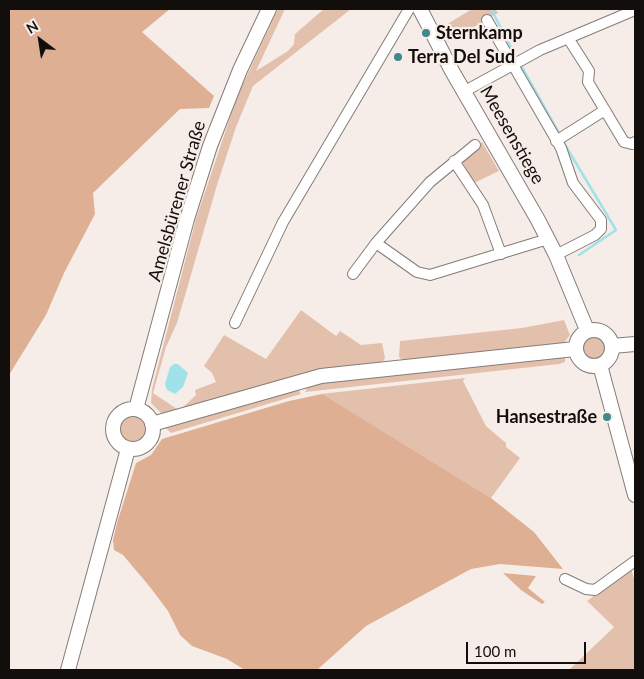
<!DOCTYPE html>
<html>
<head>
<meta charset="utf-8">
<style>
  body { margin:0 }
  #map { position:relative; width:644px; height:679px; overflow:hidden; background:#f7ede8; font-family:Lato,sans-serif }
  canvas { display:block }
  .frame { position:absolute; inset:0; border:10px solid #110e0c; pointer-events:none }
  .north { position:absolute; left:15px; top:15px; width:50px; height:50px; -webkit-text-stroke:4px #f7ede8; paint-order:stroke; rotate:329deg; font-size:14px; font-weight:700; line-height:20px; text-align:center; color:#110e0c }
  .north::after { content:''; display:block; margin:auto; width:18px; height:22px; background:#110e0c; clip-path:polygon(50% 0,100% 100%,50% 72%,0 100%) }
  .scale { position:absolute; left:466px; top:642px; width:120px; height:22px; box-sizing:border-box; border:2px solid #110e0c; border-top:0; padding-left:6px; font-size:15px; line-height:18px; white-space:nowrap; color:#110e0c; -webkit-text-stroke:4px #f7ede8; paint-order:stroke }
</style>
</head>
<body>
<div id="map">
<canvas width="644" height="679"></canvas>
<div class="frame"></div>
<div class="north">N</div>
<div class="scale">100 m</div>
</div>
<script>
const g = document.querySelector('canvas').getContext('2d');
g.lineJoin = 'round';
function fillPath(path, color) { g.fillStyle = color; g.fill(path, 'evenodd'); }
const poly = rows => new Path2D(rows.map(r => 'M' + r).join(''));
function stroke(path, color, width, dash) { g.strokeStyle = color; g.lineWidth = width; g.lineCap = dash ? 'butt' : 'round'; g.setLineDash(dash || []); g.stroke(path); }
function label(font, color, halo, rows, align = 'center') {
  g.font = font + ' Lato,sans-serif'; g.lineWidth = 4.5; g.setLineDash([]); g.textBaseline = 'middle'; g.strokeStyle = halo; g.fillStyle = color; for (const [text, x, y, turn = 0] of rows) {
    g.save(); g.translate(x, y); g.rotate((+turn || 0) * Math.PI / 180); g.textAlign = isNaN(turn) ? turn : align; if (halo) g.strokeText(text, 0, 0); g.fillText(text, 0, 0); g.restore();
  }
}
const green = poly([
  [278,9,285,9,256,71,288,51,294,44,295,34,324,9,351,9,253,86,236,127,217,185,177,323,166,347,153,393,177,409,182,408,196,395,195,390,216,382,212,373,204,366,224,335,266,359,301,310,336,336,340,331,361,345,382,343,385,358,381,365,162,414,151,403,152,389,196,219,237,97],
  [472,9,495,9,498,13,448,42,441,28],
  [482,142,499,171,474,183,462,161,463,157],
  [564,320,570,335,563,344,405,362,399,357,400,341,522,328],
  '582 347a12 12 0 1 1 24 0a12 12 0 1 1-24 0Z',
  [565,356,565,362,559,364,305,392,309,384],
  [465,378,463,381,486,426,506,443,506,447,520,458,491,498,321,394],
  [298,389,301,394,171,433,165,427],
  '118 430a15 15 0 1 1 30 0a15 15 0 1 1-30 0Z',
  [631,568,635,583,635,670,569,670,614,627,587,601]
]);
const forest = poly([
  [9,9,170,9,142,32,214,96,209,108,180,109,93,193,95,214,64,273,46,315,9,375],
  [322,394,491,498,534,532,563,569,500,564,471,569,366,626,317,670,245,670,227,659,192,646,180,635,168,611,150,587,123,555,114,550,113,540,117,523,136,463,151,455,162,439,289,401],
  [503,573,536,576,528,588,545,602,542,604,521,590]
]);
const water = poly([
  [174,364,178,364,188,373,183,387,175,394,167,390,165,384,170,367]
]);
const stream = poly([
  [491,9,515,55],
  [522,67,559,133],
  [564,143,616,230,579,255]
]);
const street = poly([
  [487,20,561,148,573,183,601,220,601,229,595,235,556,255],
  [568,38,589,71,588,82,624,142,632,144,635,142],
  [465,91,540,50,635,10],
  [556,141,605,110],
  [454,161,483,205,501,254],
  [376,243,430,182,475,145],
  [353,274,376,243,417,272,430,275,548,239],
  [235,323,283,222,409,9],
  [565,579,586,589,595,590,635,561]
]);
const secondary = poly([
  [420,9,452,71,538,220,556,255,587,330],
  '576 348a18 18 0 1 1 36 0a18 18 0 1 1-36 0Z',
  [612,346,635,344],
  [600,365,635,495],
  [136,409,187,219,210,146,240,70,269,9],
  '113 429a20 20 0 1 1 40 0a20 20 0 1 1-40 0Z',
  [152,424,321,376,575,349],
  [68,670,128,449]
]);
const markers = [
  [426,33,5,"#40878f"],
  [398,57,5,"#40878f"],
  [607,417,5,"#40878f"]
];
const poiNames = [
  ["Sternkamp",436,33],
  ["Terra Del Sud",408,57],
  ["Hansestraße",597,417,"right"]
];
const streetNames = [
  ["Meesenstiege",512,135,60],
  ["Amelsbürener Straße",177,201,-74]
];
fillPath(green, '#e3c0ac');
fillPath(forest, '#deaf93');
fillPath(water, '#a0e2e9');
stroke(stream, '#a0e2e9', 2.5);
stroke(street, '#847c77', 12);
stroke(secondary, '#847c77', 16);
stroke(street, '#fff', 10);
stroke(secondary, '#fff', 14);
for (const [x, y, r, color] of markers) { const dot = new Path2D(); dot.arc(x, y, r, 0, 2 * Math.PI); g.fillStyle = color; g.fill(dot); stroke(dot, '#f7ede8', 2); }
label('bold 18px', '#110e0c', '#f7ede8', poiNames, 'left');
label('18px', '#110e0c', '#f7ede8', streetNames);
</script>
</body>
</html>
